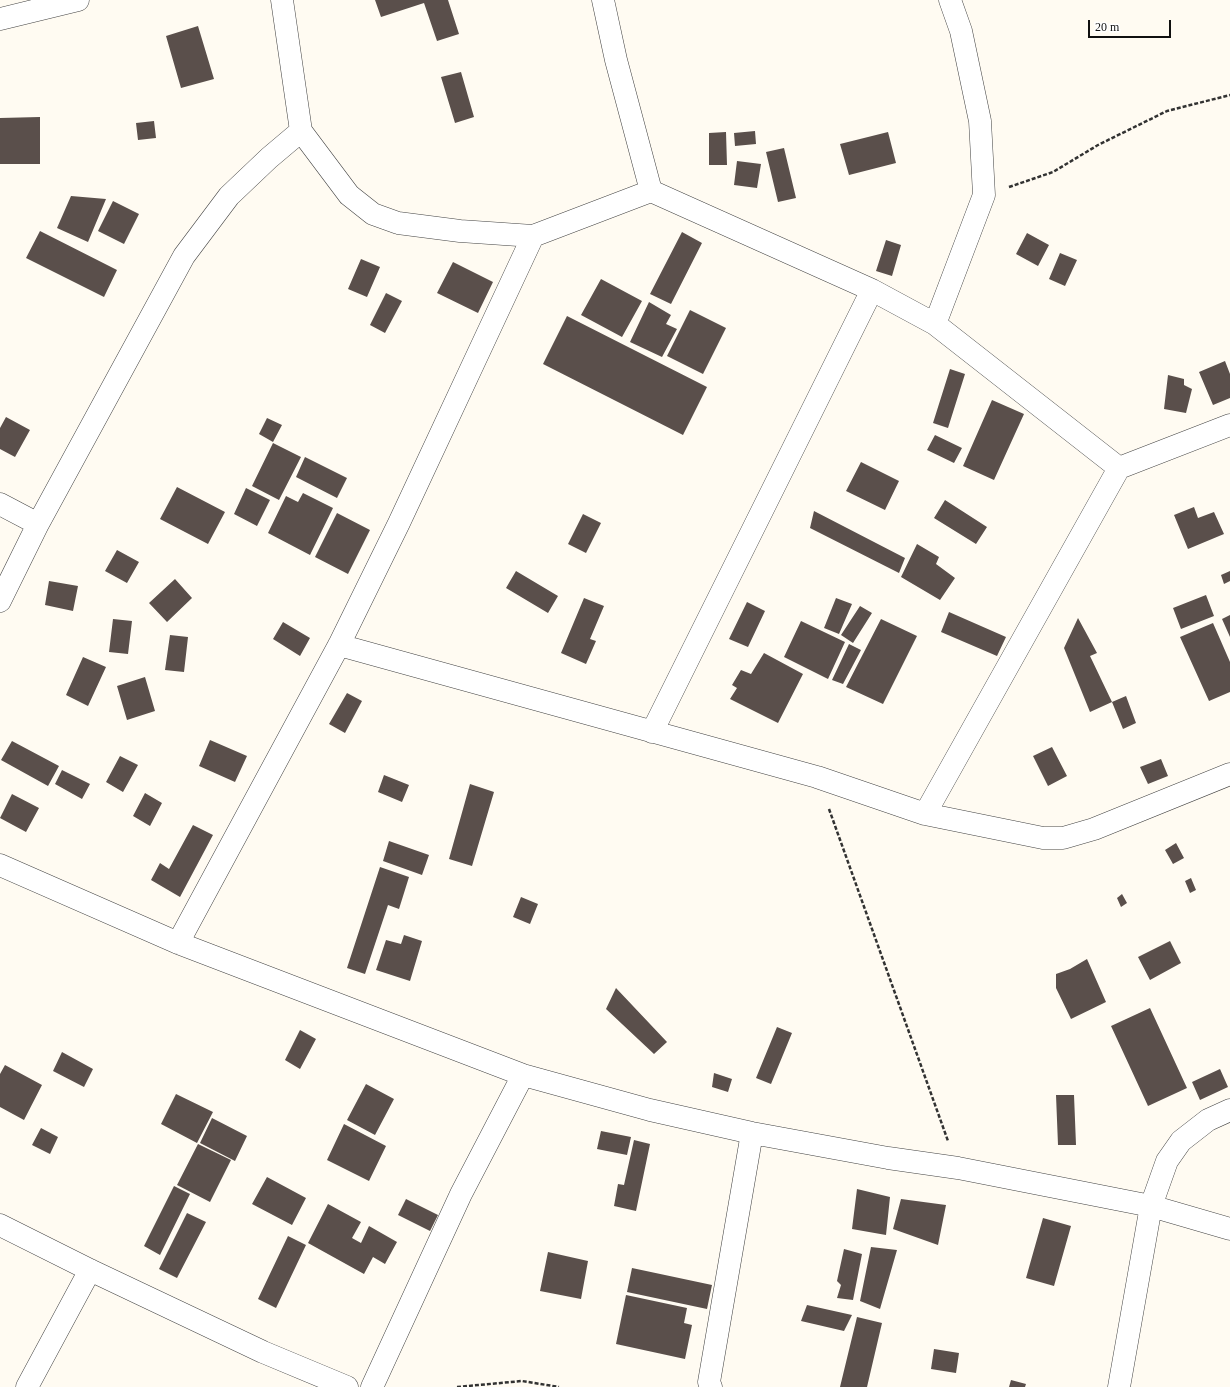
<!DOCTYPE html>
<html>
<head>
<meta charset="utf-8">
<style>
  body { margin:0 }
  #map { position:relative; width:1230px; height:1387px; overflow:hidden; background:#fffbf2; font-family:Georgia,serif }
  canvas { display:block }
  .scale { position:absolute; left:1088px; top:20px; width:83px; height:18px; box-sizing:border-box; border:2px solid #101010; border-top:0; padding-left:5px; font-size:12px; line-height:14px; white-space:nowrap; color:#101010; -webkit-text-stroke:3px #fff; paint-order:stroke }
</style>
</head>
<body>
<div id="map">
<canvas width="1230" height="1387"></canvas>
<div class="scale">20 m</div>
</div>
<script>
const g = document.querySelector('canvas').getContext('2d');
g.lineJoin = 'round';
function fillPath(path, color) { g.fillStyle = color; g.fill(path, 'evenodd'); }
const poly = rows => new Path2D(rows.map(r => 'M' + r).join(''));
function stroke(path, color, width, dash) { g.strokeStyle = color; g.lineWidth = width; g.lineCap = dash ? 'butt' : 'round'; g.setLineDash(dash || []); g.stroke(path); }
const building = poly([
  [375,0,448,0,459,34,437,41,424,3,381,17],
  [198,26,214,79,181,88,166,36],
  [461,72,474,117,455,123,441,77],
  [40,117,40,164,0,164,0,118],
  [154,121,156,138,138,140,136,123],
  [755,131,756,144,735,146,734,133],
  [726,132,727,165,709,165,709,133],
  [888,132,896,163,849,175,840,144],
  [784,148,796,198,778,202,766,152],
  [737,161,761,164,757,188,734,185],
  [71,196,106,199,88,242,57,228],
  [113,201,139,214,124,244,98,231],
  [40,231,117,270,104,297,26,258],
  [682,232,702,243,671,304,650,294],
  [1027,233,1049,245,1038,266,1016,254],
  [886,240,901,245,892,276,876,271],
  [1060,253,1077,260,1065,286,1049,279],
  [361,259,380,267,367,297,348,289],
  [453,262,493,282,478,313,437,293],
  [601,279,642,301,622,337,581,315],
  [386,293,402,301,385,333,370,325],
  [649,302,671,315,666,324,677,329,662,357,630,342],
  [690,310,726,328,703,374,667,356],
  [567,316,707,387,683,435,543,364],
  [1225,361,1230,374,1230,398,1213,405,1199,372],
  [950,369,965,374,948,428,933,423],
  [1168,375,1184,379,1184,385,1192,389,1186,413,1164,409],
  [992,400,1024,414,994,480,963,466],
  [6,417,30,430,15,457,0,449,0,428],
  [267,418,282,425,273,442,259,434],
  [935,435,962,448,954,463,927,450],
  [273,443,301,457,279,500,252,486],
  [305,457,347,478,337,498,296,477],
  [861,462,899,481,885,510,846,491],
  [177,487,225,512,208,544,160,519],
  [246,488,270,500,257,526,234,514],
  [303,493,333,508,310,555,268,533,286,496,298,502],
  [945,500,987,527,976,544,934,518],
  [1194,507,1198,518,1214,512,1224,534,1188,549,1174,515],
  [814,511,905,558,899,573,810,528],
  [337,513,370,530,348,574,315,557],
  [583,514,601,523,586,553,568,544],
  [917,544,939,557,936,564,955,578,940,600,901,577],
  [117,550,139,562,127,583,105,571],
  [516,571,558,596,548,613,506,588],
  [1230,571,1230,581,1224,584,1221,575],
  [175,579,192,598,167,622,149,603],
  [49,581,78,586,73,611,45,605],
  [1206,595,1214,616,1181,629,1173,608],
  [584,598,604,606,590,639,596,641,586,664,561,653],
  [836,598,852,604,839,634,824,628],
  [747,602,765,611,748,647,729,639],
  [860,606,872,613,853,643,841,635],
  [949,612,1006,637,997,656,941,632],
  [1230,615,1230,637,1222,619],
  [1078,618,1097,653,1090,656,1112,702,1090,712,1064,648],
  [113,619,132,621,128,654,109,652],
  [881,619,917,636,883,704,846,687],
  [801,621,845,642,828,679,784,657],
  [283,622,310,638,300,656,273,639],
  [1213,623,1230,662,1230,692,1209,701,1180,637],
  [170,635,188,637,184,672,165,670],
  [849,644,861,650,843,684,832,680],
  [764,653,803,674,778,723,730,699,737,688,732,685,741,670,751,674],
  [83,657,106,667,88,706,66,695],
  [145,677,155,711,127,720,117,686],
  [347,693,362,701,345,733,329,724],
  [1126,696,1136,723,1123,729,1112,702],
  [210,740,247,756,235,782,199,766],
  [12,741,59,766,48,786,1,760],
  [1052,747,1067,776,1048,786,1033,756],
  [120,756,138,765,123,792,106,782],
  [1161,759,1168,776,1148,784,1140,767],
  [62,770,90,784,82,799,55,784],
  [384,775,409,785,402,802,378,792],
  [470,784,494,792,472,866,449,859],
  [145,793,162,803,150,826,133,816],
  [12,794,39,808,26,832,0,818],
  [193,825,213,835,180,897,151,880,160,863,169,869],
  [389,841,429,855,422,875,383,861],
  [1176,843,1184,858,1173,864,1165,850],
  [380,867,409,877,399,909,388,905,365,974,347,968],
  [1191,878,1196,890,1190,893,1185,881],
  [1122,894,1127,903,1121,907,1117,898],
  [521,897,538,904,530,924,513,917],
  [404,935,422,941,410,981,376,970,386,940,401,944],
  [1170,941,1181,963,1150,980,1138,957],
  [1087,959,1106,1002,1071,1019,1056,988,1056,974,1070,969],
  [616,988,667,1042,654,1054,606,1009],
  [1150,1008,1187,1088,1148,1106,1111,1026],
  [777,1027,792,1033,771,1084,756,1078],
  [300,1030,316,1039,300,1069,285,1060],
  [62,1052,93,1069,84,1087,53,1071],
  [5,1065,42,1085,24,1120,0,1107,0,1074],
  [1220,1069,1228,1087,1200,1100,1192,1082],
  [714,1073,732,1079,728,1092,712,1087],
  [366,1084,394,1099,375,1135,347,1120],
  [176,1094,213,1112,197,1143,161,1124],
  [1056,1095,1074,1095,1076,1145,1058,1145],
  [212,1118,247,1136,235,1161,200,1143],
  [344,1124,386,1146,369,1181,327,1160],
  [41,1128,58,1137,50,1154,32,1145],
  [601,1131,631,1137,627,1155,597,1149],
  [634,1140,650,1144,636,1211,614,1206,618,1184,624,1185],
  [198,1144,231,1160,210,1202,177,1185],
  [267,1177,306,1198,292,1225,252,1204],
  [174,1186,190,1194,160,1255,144,1246],
  [857,1189,890,1197,886,1235,852,1229],
  [406,1199,438,1215,430,1231,398,1215],
  [901,1199,946,1205,938,1245,893,1229],
  [328,1204,361,1222,352,1238,361,1243,369,1226,397,1242,385,1264,373,1257,364,1274,308,1243],
  [187,1213,206,1222,177,1278,159,1269],
  [1043,1218,1071,1226,1054,1286,1026,1278],
  [288,1236,306,1245,276,1308,258,1299],
  [871,1247,897,1250,880,1309,860,1301],
  [844,1249,862,1254,853,1300,837,1298,841,1285,837,1281],
  [548,1252,588,1261,581,1299,540,1291],
  [632,1268,712,1285,707,1309,627,1292],
  [626,1295,687,1308,684,1323,692,1325,685,1359,616,1344],
  [807,1305,852,1315,844,1331,801,1321],
  [857,1317,882,1323,867,1387,840,1387],
  [934,1349,959,1353,956,1373,931,1369],
  [1011,1380,1026,1384,1025,1387,1009,1387]
]);
const path = poly([
  [1009,187,1053,172,1098,145,1167,111,1230,95],
  [829,809,948,1141],
  [457,1387,522,1381,559,1387]
]);
const minor = poly([
  [282,0,301,131,349,195,373,214,398,223,460,231,533,236],
  [603,0,616,60,651,191],
  [0,19,78,0],
  [935,324,984,195,980,121,961,31,950,0],
  [0,504,38,524],
  [0,601,38,524,184,256,229,196,269,158,301,131],
  [339,645,817,777,925,814,1043,838,1063,838,1094,829,1230,774],
  [652,732,872,290],
  [925,814,1119,468],
  [0,865,178,943,523,1075,650,1110,752,1133,888,1158,958,1168,1151,1206,1230,1229],
  [178,943,339,645,399,523,533,236,651,191,872,290,935,324,1119,468,1230,425],
  [0,1225,90,1270,263,1352,347,1387],
  [27,1387,90,1270],
  [372,1387,461,1194,523,1075],
  [711,1387,709,1382,752,1133],
  [1119,1387,1151,1206,1167,1161,1181,1141,1208,1120,1230,1110]
]);
fillPath(building, '#5a4f4b');
stroke(minor, '#434343', 23);
stroke(path, '#323232', 2.5, [4, 2]);
stroke(minor, '#fff', 22);
</script>
</body>
</html>
